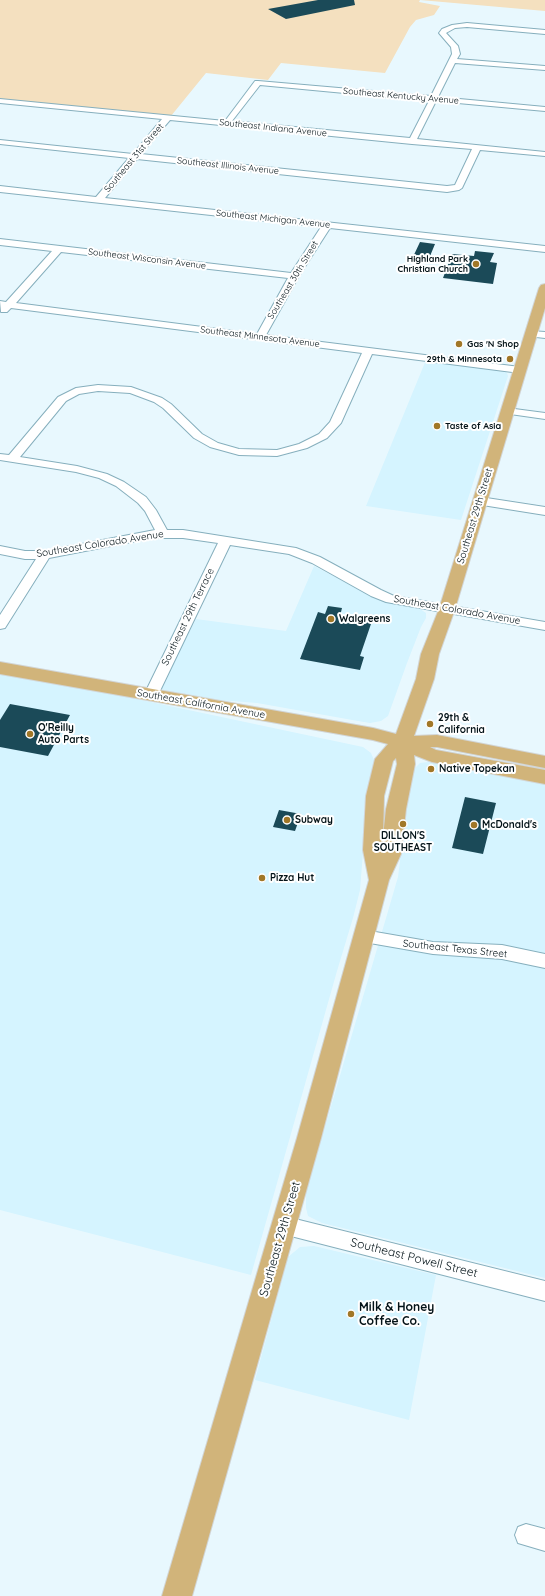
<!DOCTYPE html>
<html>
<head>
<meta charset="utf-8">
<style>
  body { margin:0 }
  canvas { display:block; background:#e8f8fe }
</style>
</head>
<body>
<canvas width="545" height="1596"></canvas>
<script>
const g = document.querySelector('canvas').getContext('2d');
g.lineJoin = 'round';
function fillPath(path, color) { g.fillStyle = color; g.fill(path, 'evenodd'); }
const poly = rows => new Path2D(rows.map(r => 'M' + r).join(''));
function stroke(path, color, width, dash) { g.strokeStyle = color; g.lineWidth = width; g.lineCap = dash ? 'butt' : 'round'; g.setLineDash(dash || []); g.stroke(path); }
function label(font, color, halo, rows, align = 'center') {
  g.font = font + ' Quicksand,sans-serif'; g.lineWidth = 4; g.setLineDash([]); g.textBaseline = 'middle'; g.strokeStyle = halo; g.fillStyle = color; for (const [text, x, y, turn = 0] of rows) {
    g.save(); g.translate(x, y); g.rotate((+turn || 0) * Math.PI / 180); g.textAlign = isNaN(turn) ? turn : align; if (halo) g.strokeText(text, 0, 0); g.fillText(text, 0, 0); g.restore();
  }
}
const built = poly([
  [426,360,503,370,507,373,508,376,461,520,366,506],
  [314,566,376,598,399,605,420,609,426,613,426,618,421,627,407,663,388,716,381,721,370,723,358,721,257,703,219,700,163,690,160,686,196,619,286,631],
  [0,674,113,694,363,747,371,753,374,760,364,807,364,840,360,890,353,918,337,971,251,1275,0,1210],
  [428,762,545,782,545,1278,322,1223,308,1216,306,1208,306,1192,398,877,400,861,403,799,409,778,415,768,420,763],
  [314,1246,436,1275,409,1420,255,1380,288,1257,300,1247]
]);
const green = poly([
  [0,0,545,0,545,11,420,0,419,2,440,6,434,15,416,20,410,27,385,73,281,63,268,80,206,73,171,116,0,99]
]);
const building = poly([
  [318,0,354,0,355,5,286,19,268,9],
  [420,242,435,244,428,261,412,259],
  [475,251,494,253,490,262,497,263,493,284,443,278,452,254,474,256],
  [328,606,342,608,340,616,372,621,360,656,364,657,360,670,300,659,318,612,325,614],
  [10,704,70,715,48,756,0,747,0,720],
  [465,797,496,803,483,854,452,848],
  [279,810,301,814,295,831,273,827]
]);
const minor = poly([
  [467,23,545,30,545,34,467,27,455,28,446,33,458,46,460,54,457,59,545,66,545,70,455,63,438,97,545,107,545,111,436,101,417,139,545,152,545,156,480,150,462,188,459,190,447,192,137,159,105,198,545,246,545,252,330,228,299,276,266,335,520,367,524,368,525,370,524,372,520,373,372,354,341,423,327,438,307,448,277,456,239,455,210,447,194,438,163,408,154,402,130,393,98,391,79,394,66,401,20,457,77,466,107,474,124,482,146,497,156,510,167,530,183,530,296,548,320,557,381,590,394,596,545,622,545,630,386,602,371,596,312,563,289,554,230,545,158,695,156,698,151,700,146,698,144,695,218,543,183,538,152,538,49,558,5,628,0,629,0,615,36,559,25,559,0,554,0,546,25,551,45,551,155,530,145,511,138,503,116,486,99,478,76,472,0,460,0,454,9,455,58,397,76,388,98,385,131,387,162,398,171,404,202,434,218,443,239,449,277,450,299,444,319,434,330,422,362,353,11,308,7,312,1,312,0,301,6,302,52,251,0,245,0,239,291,273,321,227,0,192,0,186,96,197,129,158,0,144,0,140,133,154,162,119,0,103,0,99,225,121,255,81,258,81,431,96,452,54,451,47,439,33,442,29,452,25,467,23],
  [260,85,429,101,410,138,232,121,260,85],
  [170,120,412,144,472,149,455,185,447,186,141,154,170,120],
  [61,252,288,278,257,334,16,303,61,252],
  [531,331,545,332,545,338,527,336,526,334,527,332,531,331],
  [507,408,545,413,545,419,503,413,502,411,503,409,507,408],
  [480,497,545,507,545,515,476,504,474,501,476,498,480,497],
  [364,930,433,942,502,945,545,954,545,968,502,959,433,954,364,942,358,941,356,936,358,931,364,930],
  [283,1216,545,1281,545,1301,283,1234,276,1231,273,1225,276,1219,283,1216],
  [526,1524,545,1529,545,1551,518,1543,515,1535,518,1527,526,1524]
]);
const major = poly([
  [545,284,545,308,455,609,439,654,434,679,414,736,437,735,545,756,545,768,437,747,430,747,436,750,545,770,545,784,432,762,414,755,415,764,406,809,401,854,389,880,321,1138,192,1596,162,1596,297,1138,369,880,363,850,366,796,375,759,388,744,373,740,0,674,0,662,373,728,396,734,416,679,421,654,439,609,539,288,541,285,545,284],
  [396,758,397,764,386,809,383,837,384,796,393,761,396,758]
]);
const markers = [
  [476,264,4,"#a17727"],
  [459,344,4,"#a17727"],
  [510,359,4,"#a17727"],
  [437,426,4,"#a17727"],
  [331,619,4,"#a17727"],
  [430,724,4,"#a17727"],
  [30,734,4,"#a17727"],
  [431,769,4,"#a17727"],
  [287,820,4,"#a17727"],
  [403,824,4,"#a17727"],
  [474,825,4,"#a17727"],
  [262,878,4,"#a17727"],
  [351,1314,4,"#a17727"]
];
const farStreetnames = [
  ["Southeast Kentucky Avenue",401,96,5],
  ["Southeast Indiana Avenue",273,128,6],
  ["Southeast 31st Street",134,158,-50],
  ["Southeast Illinois Avenue",228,166,6],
  ["Southeast Michigan Avenue",273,219,6],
  ["Southeast Wisconsin Avenue",147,259,7],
  ["Southeast 30th Street",293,280,-59],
  ["Southeast Minnesota Avenue",260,337,7]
];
const farPoinames = [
  ["Highland Park",468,259],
  ["Christian Church",468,269],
  ["Gas 'N Shop",467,344,"left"],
  ["29th & Minnesota",502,359],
  ["Taste of Asia",445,426,"left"]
];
const streetNames = [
  ["Southeast 29th Street",475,516,-73],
  ["Southeast Colorado Avenue",100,544,-9],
  ["Southeast Colorado Avenue",457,610,10],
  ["Southeast 29th Terrace",188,617,-64],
  ["Southeast California Avenue",201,704,10],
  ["Southeast Texas Street",455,949,6]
];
const poiNames = [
  ["Walgreens",339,619],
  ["29th &",438,718],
  ["California",438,730],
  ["O'Reilly",38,728],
  ["Auto Parts",38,740],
  ["Native Topekan",439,769],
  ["Subway",295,820],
  ["McDonald's",482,825],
  ["DILLON'S",403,836,"center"],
  ["SOUTHEAST",403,848,"center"],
  ["Pizza Hut",270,878]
];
const nearStreetnames = [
  ["Southeast 29th Street",280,1239,-74],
  ["Southeast Powell Street",414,1258,14]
];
const nearPoinames = [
  ["Milk & Honey",359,1307],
  ["Coffee Co.",359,1321]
];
fillPath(built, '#d5f4ff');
fillPath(green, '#f4e0bf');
fillPath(building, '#1b4a58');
stroke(minor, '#86afbd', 2);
stroke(major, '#d2d5d5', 2);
fillPath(minor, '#fff');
fillPath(major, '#d1b47a');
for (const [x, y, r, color] of markers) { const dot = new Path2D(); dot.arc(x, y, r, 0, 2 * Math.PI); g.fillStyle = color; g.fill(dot); stroke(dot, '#fff', 1.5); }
label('9px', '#041318', '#fff', farStreetnames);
label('bold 9px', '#041318', '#fff', farPoinames, 'right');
label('10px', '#041318', '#fff', streetNames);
label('bold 10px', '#041318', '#fff', poiNames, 'left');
label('12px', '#041318', '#fff', nearStreetnames);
label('bold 12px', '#041318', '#fff', nearPoinames, 'left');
</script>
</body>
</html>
